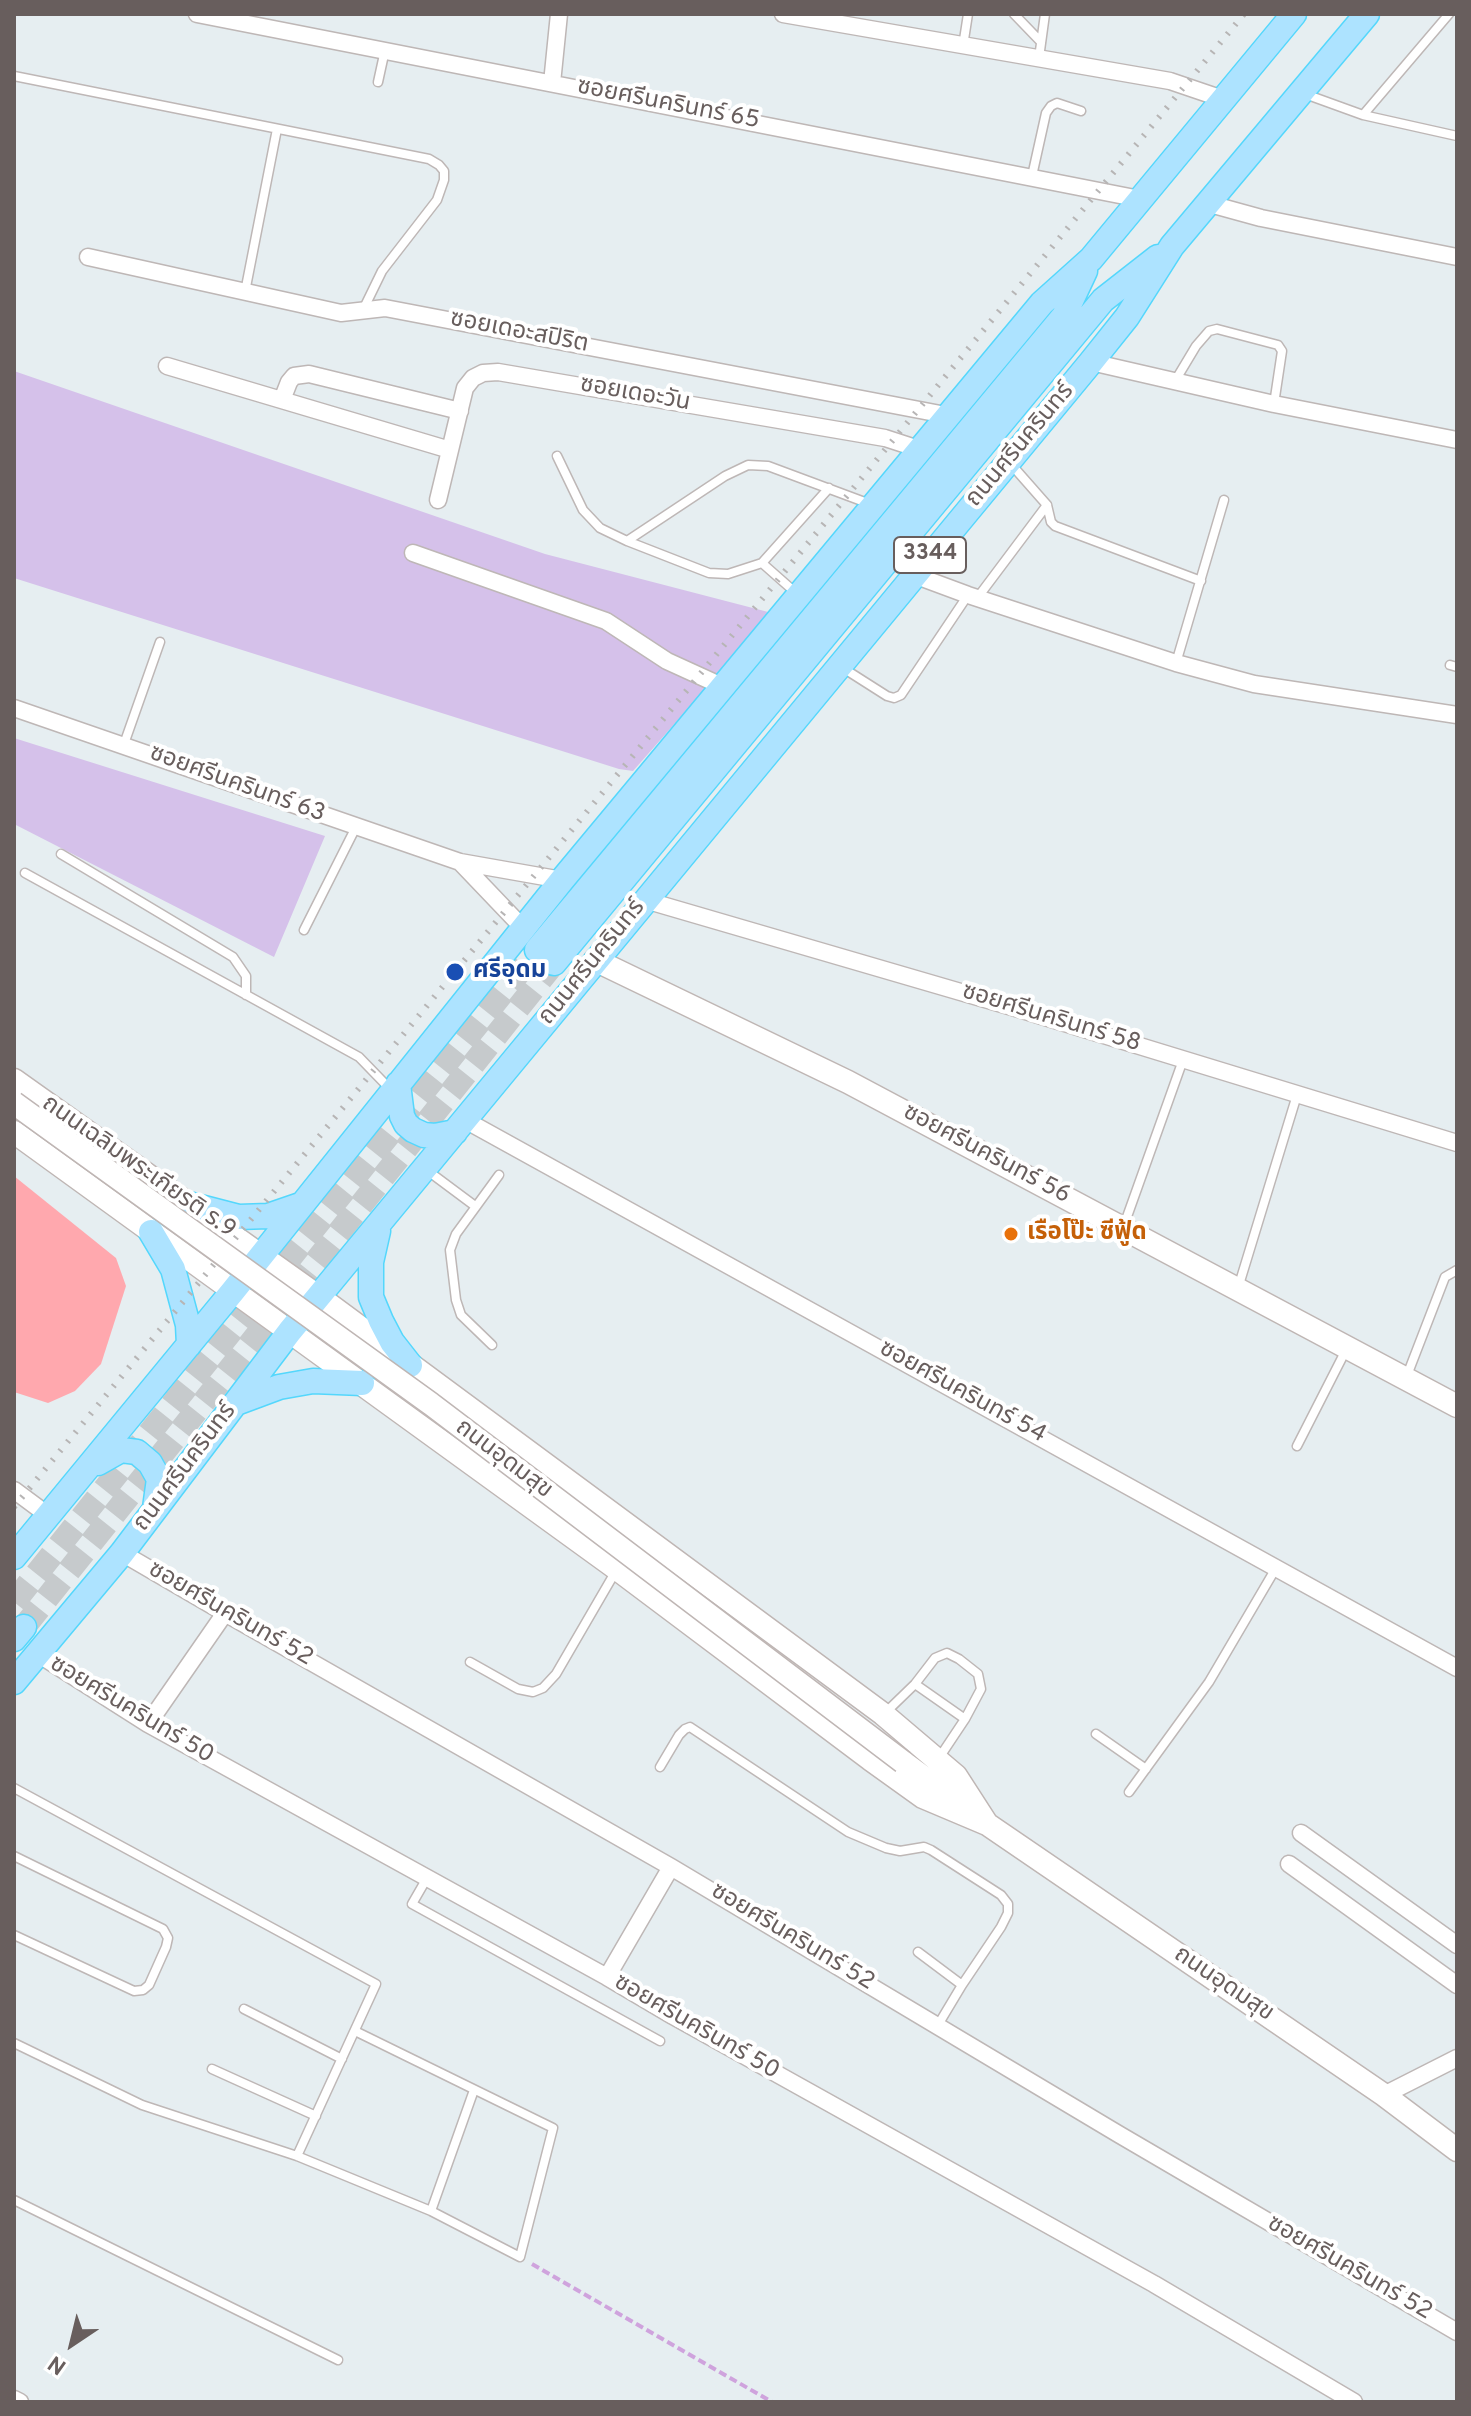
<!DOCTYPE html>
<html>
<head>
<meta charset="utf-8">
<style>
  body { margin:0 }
  #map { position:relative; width:1471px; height:2416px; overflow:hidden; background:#e6eef1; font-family:Overpass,sans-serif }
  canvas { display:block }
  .frame { position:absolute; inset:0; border:16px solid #685e5d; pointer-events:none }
  .north { position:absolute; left:32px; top:2304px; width:80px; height:80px; -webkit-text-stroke:6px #fff; paint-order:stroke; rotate:215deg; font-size:22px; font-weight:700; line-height:32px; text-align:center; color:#685e5d }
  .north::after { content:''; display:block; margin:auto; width:28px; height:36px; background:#685e5d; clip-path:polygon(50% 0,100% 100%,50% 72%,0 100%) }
</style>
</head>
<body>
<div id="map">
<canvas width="1471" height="2416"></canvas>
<div class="frame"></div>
<div class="north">N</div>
</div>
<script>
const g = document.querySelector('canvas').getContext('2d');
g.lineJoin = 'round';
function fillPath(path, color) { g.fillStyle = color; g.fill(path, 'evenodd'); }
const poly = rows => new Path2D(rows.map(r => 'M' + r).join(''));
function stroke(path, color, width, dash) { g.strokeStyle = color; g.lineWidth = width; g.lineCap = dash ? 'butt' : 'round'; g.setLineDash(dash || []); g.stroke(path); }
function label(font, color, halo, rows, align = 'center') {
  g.font = font + ' Overpass,"Noto Sans Thai",sans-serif'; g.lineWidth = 8; g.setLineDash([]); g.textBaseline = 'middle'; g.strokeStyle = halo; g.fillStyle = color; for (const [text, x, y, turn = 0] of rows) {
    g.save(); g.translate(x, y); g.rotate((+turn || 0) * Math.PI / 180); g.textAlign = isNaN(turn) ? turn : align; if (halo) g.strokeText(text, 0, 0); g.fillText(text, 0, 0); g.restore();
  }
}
const green = poly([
  [14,371,545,554,772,613,633,771,619,769,14,578],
  [14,738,325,836,274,957,14,824]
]);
const water = poly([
  [14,1176,116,1258,126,1286,101,1364,75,1391,48,1403,14,1392]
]);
const primaryTunnel = poly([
  [14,1602,537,950],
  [24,1627,554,963]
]);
const path = poly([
  [532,2264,772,2402]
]);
const lane = poly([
  [1014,14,1041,42],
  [1449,14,1363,115,1457,136],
  [963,46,968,14],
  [1039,58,1045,14],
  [14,76,429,159,439,165,444,171,444,180,437,200,382,271,363,310],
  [378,82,385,50],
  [1305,94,1363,115],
  [1032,176,1046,113,1051,106,1057,103,1081,111],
  [245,292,277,129],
  [1175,381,1196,346,1209,331,1217,329,1278,345,1282,351,1274,404],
  [557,456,583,510,600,528,627,541,725,476,748,465,768,466,870,504],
  [1010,463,1047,505,1051,522,1055,526,1201,581],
  [627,541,709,573,728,574,762,563,796,593],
  [762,563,829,488],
  [978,597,1047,505],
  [1176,663,1224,500],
  [1450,665,1457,667],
  [843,668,887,696,894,698,901,695,968,595],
  [124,744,160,642],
  [61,854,233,957,246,976,246,995],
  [25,873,359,1057,392,1091],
  [304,930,356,827],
  [428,1171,475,1206],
  [1123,1228,1183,1060],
  [1238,1288,1297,1095],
  [492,1345,461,1315,456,1300,450,1250,456,1234,499,1175],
  [1406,1378,1445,1277,1457,1270],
  [1297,1446,1347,1348],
  [470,1662,518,1689,533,1692,543,1688,556,1674,617,1569],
  [915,1684,965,1719],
  [884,1714,915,1684,935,1658,947,1653,959,1659,978,1674,981,1689,965,1719,939,1758],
  [1096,1734,1146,1769],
  [660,1767,679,1735,685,1729,690,1727,848,1832,886,1848,900,1851,924,1847,931,1850,1001,1895,1008,1904,1008,1913,1001,1927,962,1985],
  [14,1788,376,1984,297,2156],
  [1129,1792,1209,1682,1276,1568],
  [14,1856,163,1929,168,1938,166,1947,149,1985,143,1990,134,1991,14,1935],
  [427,1878,412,1904,660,2041],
  [918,1952,962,1985,938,2025],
  [244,2009,342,2059],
  [14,2043,142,2105,297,2156,431,2211,520,2257,553,2128,355,2031],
  [212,2069,316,2116],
  [14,2200,338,2360],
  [431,2211,474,2090]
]);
const street = poly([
  [197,14,1140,199],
  [783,14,1170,81,1223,99],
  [552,83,559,14],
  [1210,204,1261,218,1457,257],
  [88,257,341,313,385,308,951,416],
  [1091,362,1274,404,1457,440],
  [167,366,450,450],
  [282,400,289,382,294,376,309,374,460,411],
  [438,500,465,388,473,378,483,373,498,372,885,438,922,450],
  [413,553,606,621,667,661,724,687],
  [914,575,968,595,1176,663,1254,684,1457,715],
  [14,708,460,862,562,880],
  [460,862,524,929],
  [645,900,1012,1007,1457,1143],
  [465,1120,1457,1668],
  [14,1490,49,1516],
  [122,1553,225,1613,671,1867,1120,2135,1457,2332],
  [38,1654,148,1724,607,1977,673,2016,1154,2284,1354,2402],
  [148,1724,225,1613],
  [1301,1833,1457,1945],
  [1289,1864,1457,1985],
  [607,1977,671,1867],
  [1384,2095,1457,2058],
  [14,2399,20,2402]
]);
const secondary = poly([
  [595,960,848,1082,1457,1406],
  [14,1080,319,1297,883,1714,956,1776,987,1824],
  [14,1132,617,1569,870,1759,923,1797,987,1824],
  [903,1762,987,1824,1384,2095,1457,2150]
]);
const primary = poly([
  [537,950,1064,316,1085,271],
  [554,963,1103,300,1158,257],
  [398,1084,402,1116,406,1124,413,1130,424,1135,435,1136,455,1132],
  [189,1204,239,1217,268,1216,300,1205],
  [378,1231,371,1262,371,1297,381,1321,392,1342,410,1365],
  [151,1232,173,1269,188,1325,189,1345],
  [236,1403,279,1387,313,1381,362,1383],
  [98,1463,121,1450,137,1452,150,1463,159,1479,155,1508],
  [14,1557,233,1291,562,880,1042,303,1091,259,1294,14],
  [14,1639,24,1627],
  [14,1682,122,1553,290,1331,1091,362,1127,317,1172,246,1367,14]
]);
const rail = poly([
  [14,1507,1244,14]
]);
const secondaryBridge = poly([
  [14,1103,431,1404,903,1762]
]);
const markers = [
  [455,972,10,"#1a4fb4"],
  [1011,1234,8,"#e8710a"]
];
const shields = [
  [930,555,72]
];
const shieldNames = [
  ["3344",930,555]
];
const streetNames = [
  ["ซอยศรีนครินทร์ 65",668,105,11],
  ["ซอยเดอะสปิริต",519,333,11],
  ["ซอยเดอะวัน",635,395,10],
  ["ถนนศรีนครินทร์",1021,446,-50],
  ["ซอยศรีนครินทร์ 63",237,785,20],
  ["ถนนศรีนครินทร์",593,963,-51],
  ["ซอยศรีนครินทร์ 58",1051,1019,17],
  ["ซอยศรีนครินทร์ 56",986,1155,28],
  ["ถนนเฉลิมพระเกียรติ ร.9",138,1168,35],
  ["ซอยศรีนครินทร์ 54",962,1393,29],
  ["ถนนอุดมสุข",503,1460,37],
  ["ถนนศรีนครินทร์",186,1468,-53],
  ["ซอยศรีนครินทร์ 52",230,1615,30],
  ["ซอยศรีนครินทร์ 50",131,1711,31],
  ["ซอยศรีนครินทร์ 52",792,1938,31],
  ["ถนนอุดมสุข",1223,1985,34],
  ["ซอยศรีนครินทร์ 50",696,2028,30],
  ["ซอยศรีนครินทร์ 52",1349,2269,30]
];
const transitNames = [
  ["ศรีอุดม",473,972]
];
const foodNames = [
  ["เรือโป๊ะ ซีฟู้ด",1027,1234]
];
fillPath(green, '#d5c1ea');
fillPath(water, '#ffa8ae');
stroke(primaryTunnel, '#c6cacc', 24, [24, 12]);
stroke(lane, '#beb7b6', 11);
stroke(street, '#beb7b6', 19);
stroke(secondary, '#bfb6b4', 25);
stroke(primary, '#54d7fc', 27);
stroke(path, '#cfa3dd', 4, [8, 4]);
stroke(lane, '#fff', 8);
stroke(street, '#fff', 16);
stroke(secondary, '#fff', 22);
stroke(primary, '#ade3ff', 24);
stroke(rail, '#b7b5b5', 6, [2, 10]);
stroke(secondaryBridge, '#bfb6b4', 25, []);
stroke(secondaryBridge, '#fff', 22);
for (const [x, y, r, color] of markers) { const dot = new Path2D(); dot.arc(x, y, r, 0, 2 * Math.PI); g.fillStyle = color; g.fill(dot); stroke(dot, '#fff', 3); }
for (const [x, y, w] of shields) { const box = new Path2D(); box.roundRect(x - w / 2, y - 18, w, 36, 6); g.fillStyle = '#fff'; g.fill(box); stroke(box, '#685e5d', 2); }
label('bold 22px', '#685e5d', null, shieldNames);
label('24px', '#685e5d', '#fff', streetNames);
label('bold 24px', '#164399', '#fff', transitNames, 'left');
label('bold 24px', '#c56008', '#fff', foodNames, 'left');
</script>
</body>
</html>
